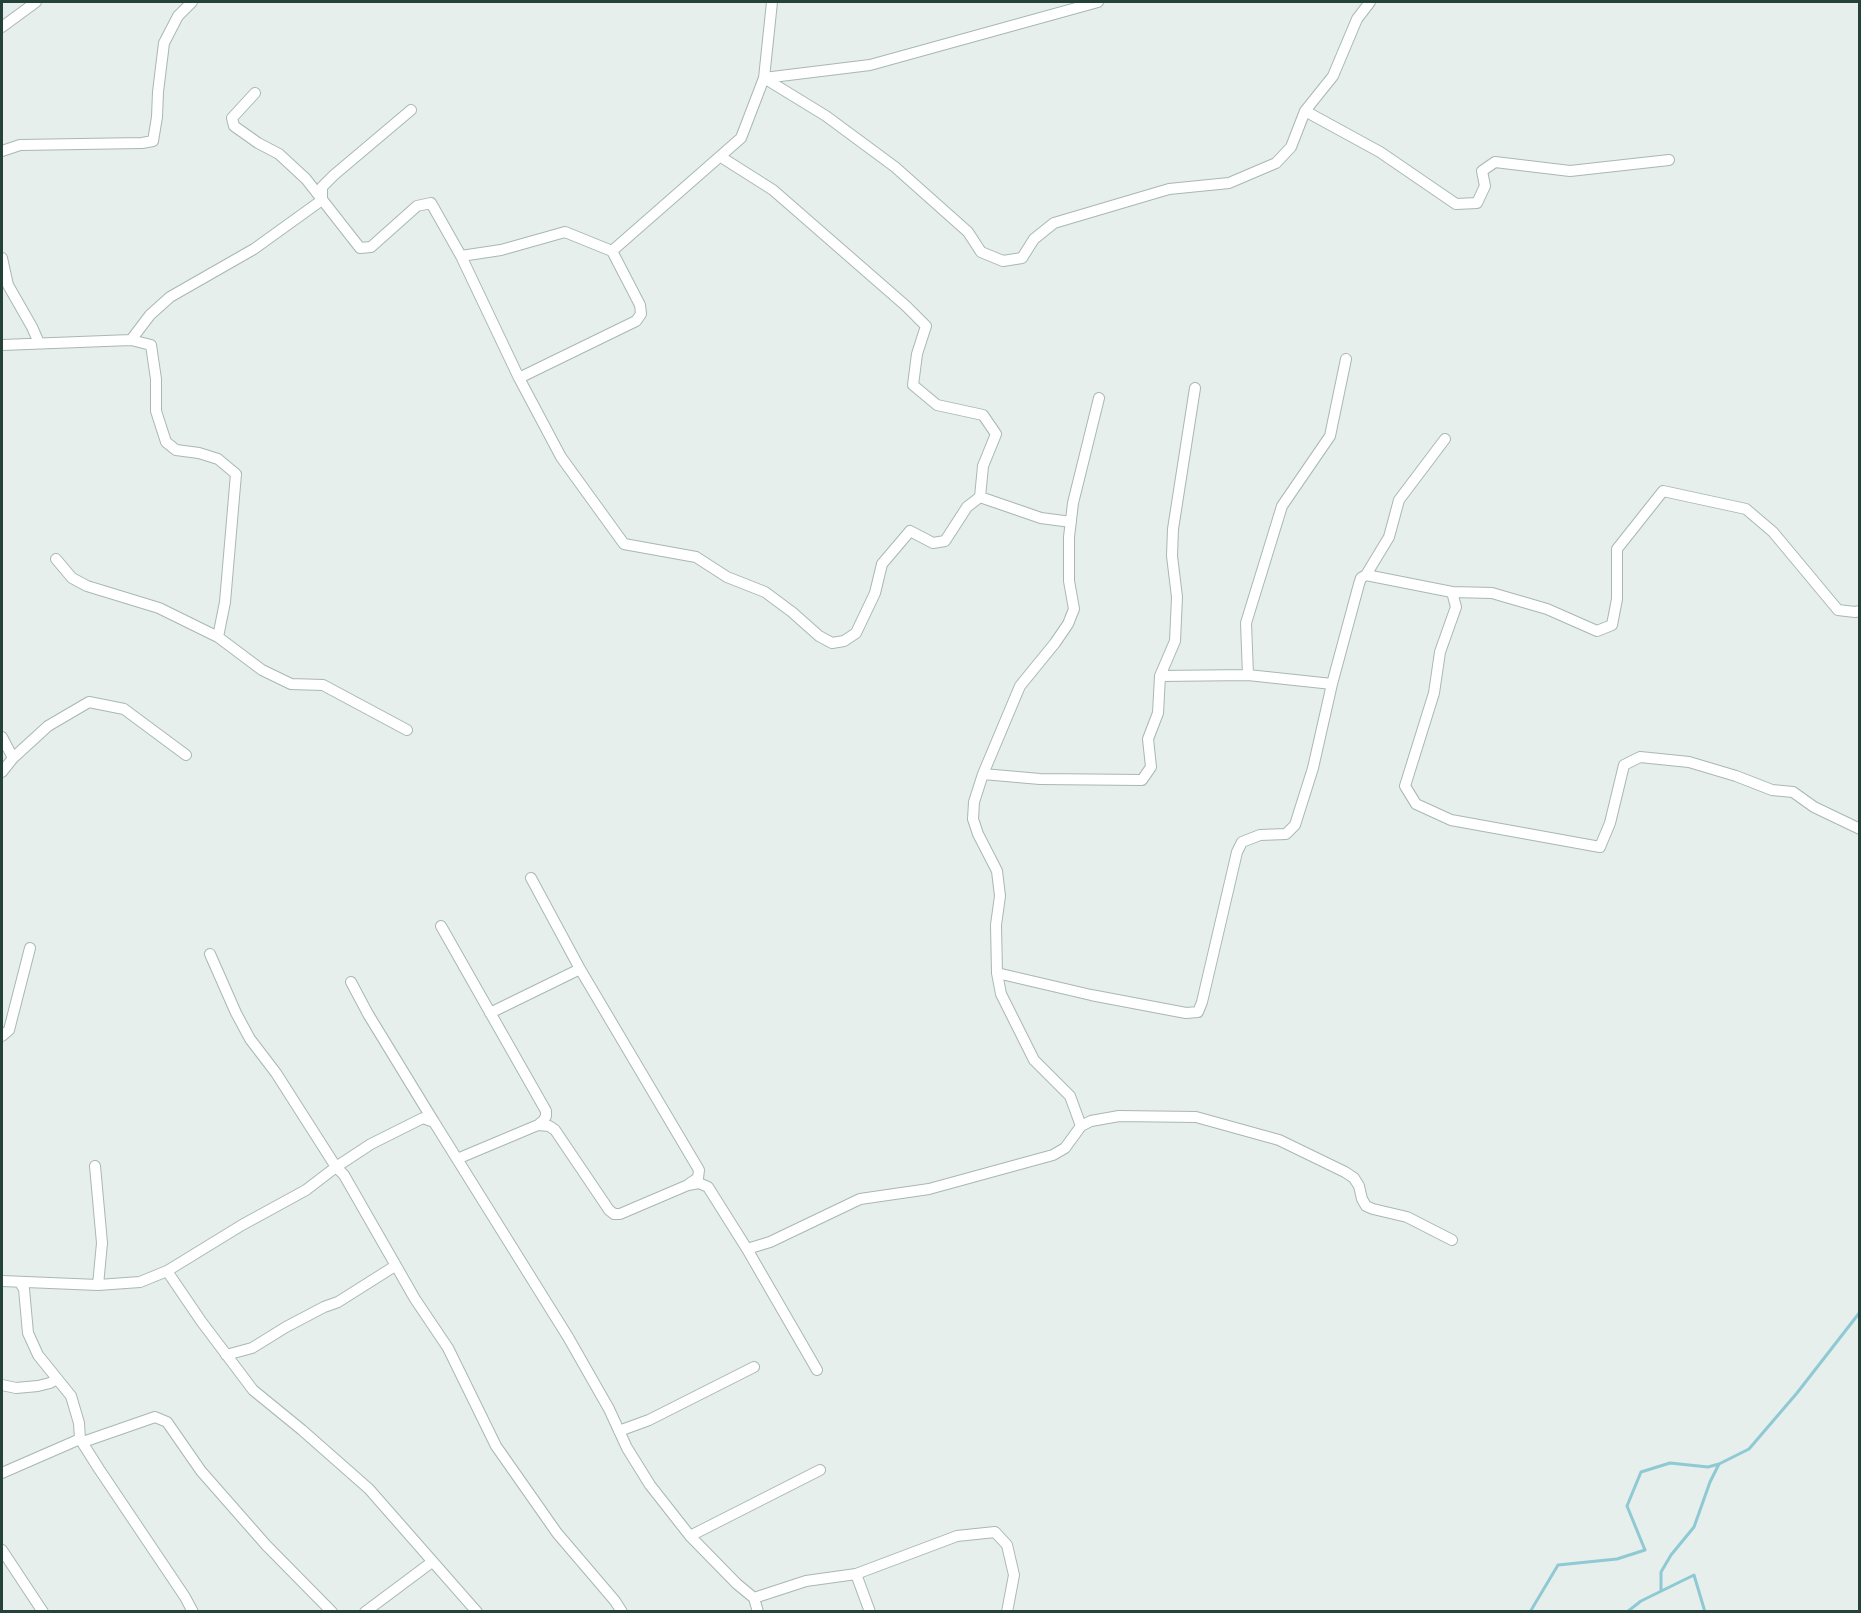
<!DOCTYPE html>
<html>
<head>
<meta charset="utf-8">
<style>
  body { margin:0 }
  #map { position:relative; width:1861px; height:1613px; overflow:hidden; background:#e6efeb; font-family:"DM Sans",sans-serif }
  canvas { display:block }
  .frame { position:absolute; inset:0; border:3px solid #24423a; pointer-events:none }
</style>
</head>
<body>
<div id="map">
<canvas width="1861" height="1613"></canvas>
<div class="frame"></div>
</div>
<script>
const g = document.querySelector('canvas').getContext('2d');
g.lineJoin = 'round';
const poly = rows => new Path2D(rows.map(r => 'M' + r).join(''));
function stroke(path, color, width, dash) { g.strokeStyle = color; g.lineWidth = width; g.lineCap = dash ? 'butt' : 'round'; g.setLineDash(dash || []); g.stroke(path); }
const stream = poly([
  [1661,1591,1661,1572,1671,1555,1694,1527,1710,1482,1719,1464],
  [1530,1612,1558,1565,1617,1559,1645,1550,1627,1506,1641,1472,1670,1463,1708,1467,1719,1464,1749,1449,1797,1393,1860,1312],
  [1627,1612,1641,1601,1694,1575,1705,1612]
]);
const minor = poly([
  [1098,2,870,65,764,78,826,116,895,167,968,232,981,252,1003,261,1022,258,1034,239,1054,223,1169,189,1229,183,1276,163,1291,147,1305,111,1333,76,1357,19,1370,2],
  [2,27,36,2],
  [255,93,232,118,234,126,258,143,279,154,306,179,360,248,371,247,417,206,431,203,461,256,501,250,565,232,612,251,741,138,764,78,772,2],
  [1305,111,1380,152,1456,204,1477,203,1485,186,1482,171,1495,162,1570,171,1669,160],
  [2,151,20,145,142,143,153,141,157,117,158,92,164,43,178,16,192,2],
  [721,157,773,190,906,306,926,326,917,354,913,385,937,405,983,415,996,434,983,466,980,497],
  [461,256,519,378,561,457,624,544,696,557,727,577,765,592,792,612,819,636,832,643,844,641,856,633,875,593,882,564,910,531,933,543,945,541,967,507,980,497,1041,518,1071,522],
  [2,258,8,285,32,327,39,343],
  [2,345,131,340,150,315,170,297,254,249,322,200,322,187,334,175,411,110],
  [519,378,636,321,641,314,640,305,612,251],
  [56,559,72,578,87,586,159,608,218,637,225,602,236,474,218,459,199,453,176,450,166,442,156,411,156,379,151,345,131,340],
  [1366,575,1389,537,1399,500,1445,439],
  [1452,592,1492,593,1547,609,1597,631,1612,625,1617,599,1617,549,1663,491,1746,509,1773,532,1838,610,1855,612,1860,611],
  [218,637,262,670,291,684,323,685,407,730],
  [1248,675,1246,623,1282,506,1330,436,1346,359],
  [1160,676,1248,675,1332,684],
  [2,737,13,758],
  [2,772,13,758,48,726,89,702,124,709,186,755],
  [983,774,1040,779,1142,780,1151,767,1148,739,1158,713,1160,676,1175,641,1177,597,1172,556,1173,529,1195,388],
  [531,878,580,969,699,1170,698,1178,689,1184],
  [441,926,546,1111,546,1116,544,1120,538,1125,457,1159],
  [210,954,236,1013,250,1039,276,1073,336,1167,344,1175,415,1299,448,1348,496,1446,557,1533,615,1601,622,1612],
  [997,973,1091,995,1186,1013,1198,1012,1202,1002,1237,852,1242,842,1260,835,1286,834,1295,825,1313,768,1332,684,1359,584,1361,578,1366,575,1452,592,1456,607,1440,652,1434,693,1405,786,1416,804,1451,820,1600,847,1610,823,1624,765,1640,757,1689,762,1736,776,1772,790,1793,792,1814,807,1860,829],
  [351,982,368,1014,434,1122],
  [490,1013,580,969],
  [2,1036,9,1030,30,948],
  [538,1125,549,1126,555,1130,609,1210,614,1214,620,1214,688,1185,699,1183,708,1187,747,1249,817,1370],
  [1081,1126,1070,1096,1034,1060,1001,994,997,973,996,925,1000,896,997,871,978,834,973,819,974,802,983,774,1020,686,1055,643,1068,624,1074,609,1069,581,1069,537,1073,503,1099,398],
  [95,1166,102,1243,98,1285],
  [747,1249,770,1242,860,1199,929,1189,1053,1155,1065,1148,1081,1126,1091,1121,1119,1116,1196,1117,1279,1140,1345,1172,1354,1178,1359,1186,1362,1199,1366,1206,1373,1209,1407,1217,1452,1240],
  [167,1271,201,1321,253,1390,302,1430,369,1489,477,1612],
  [2,1281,98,1285,140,1282,167,1271,242,1225,306,1190,336,1167,371,1144,423,1118,434,1122,568,1337,609,1409,627,1448,650,1485,690,1536,737,1584,754,1598,758,1612],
  [20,1283,24,1289,28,1333,38,1355,71,1396,79,1423,80,1439,99,1469,185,1597,193,1612],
  [226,1355,252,1348,286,1327,324,1307,338,1302,395,1266],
  [2,1385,16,1388,38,1386,50,1383,57,1379],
  [619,1431,649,1420,754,1367],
  [83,1442,155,1417,167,1422,201,1471,266,1545,332,1612],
  [2,1473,80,1439],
  [690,1536,820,1470],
  [2,1550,43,1612],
  [856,1574,957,1536,995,1532,1007,1545,1014,1575,1007,1612],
  [754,1598,806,1581,856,1574,870,1612],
  [365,1612,432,1562]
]);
stroke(stream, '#8ec9d4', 3);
stroke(minor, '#a8b8b2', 12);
stroke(minor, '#fff', 10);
</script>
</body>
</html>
